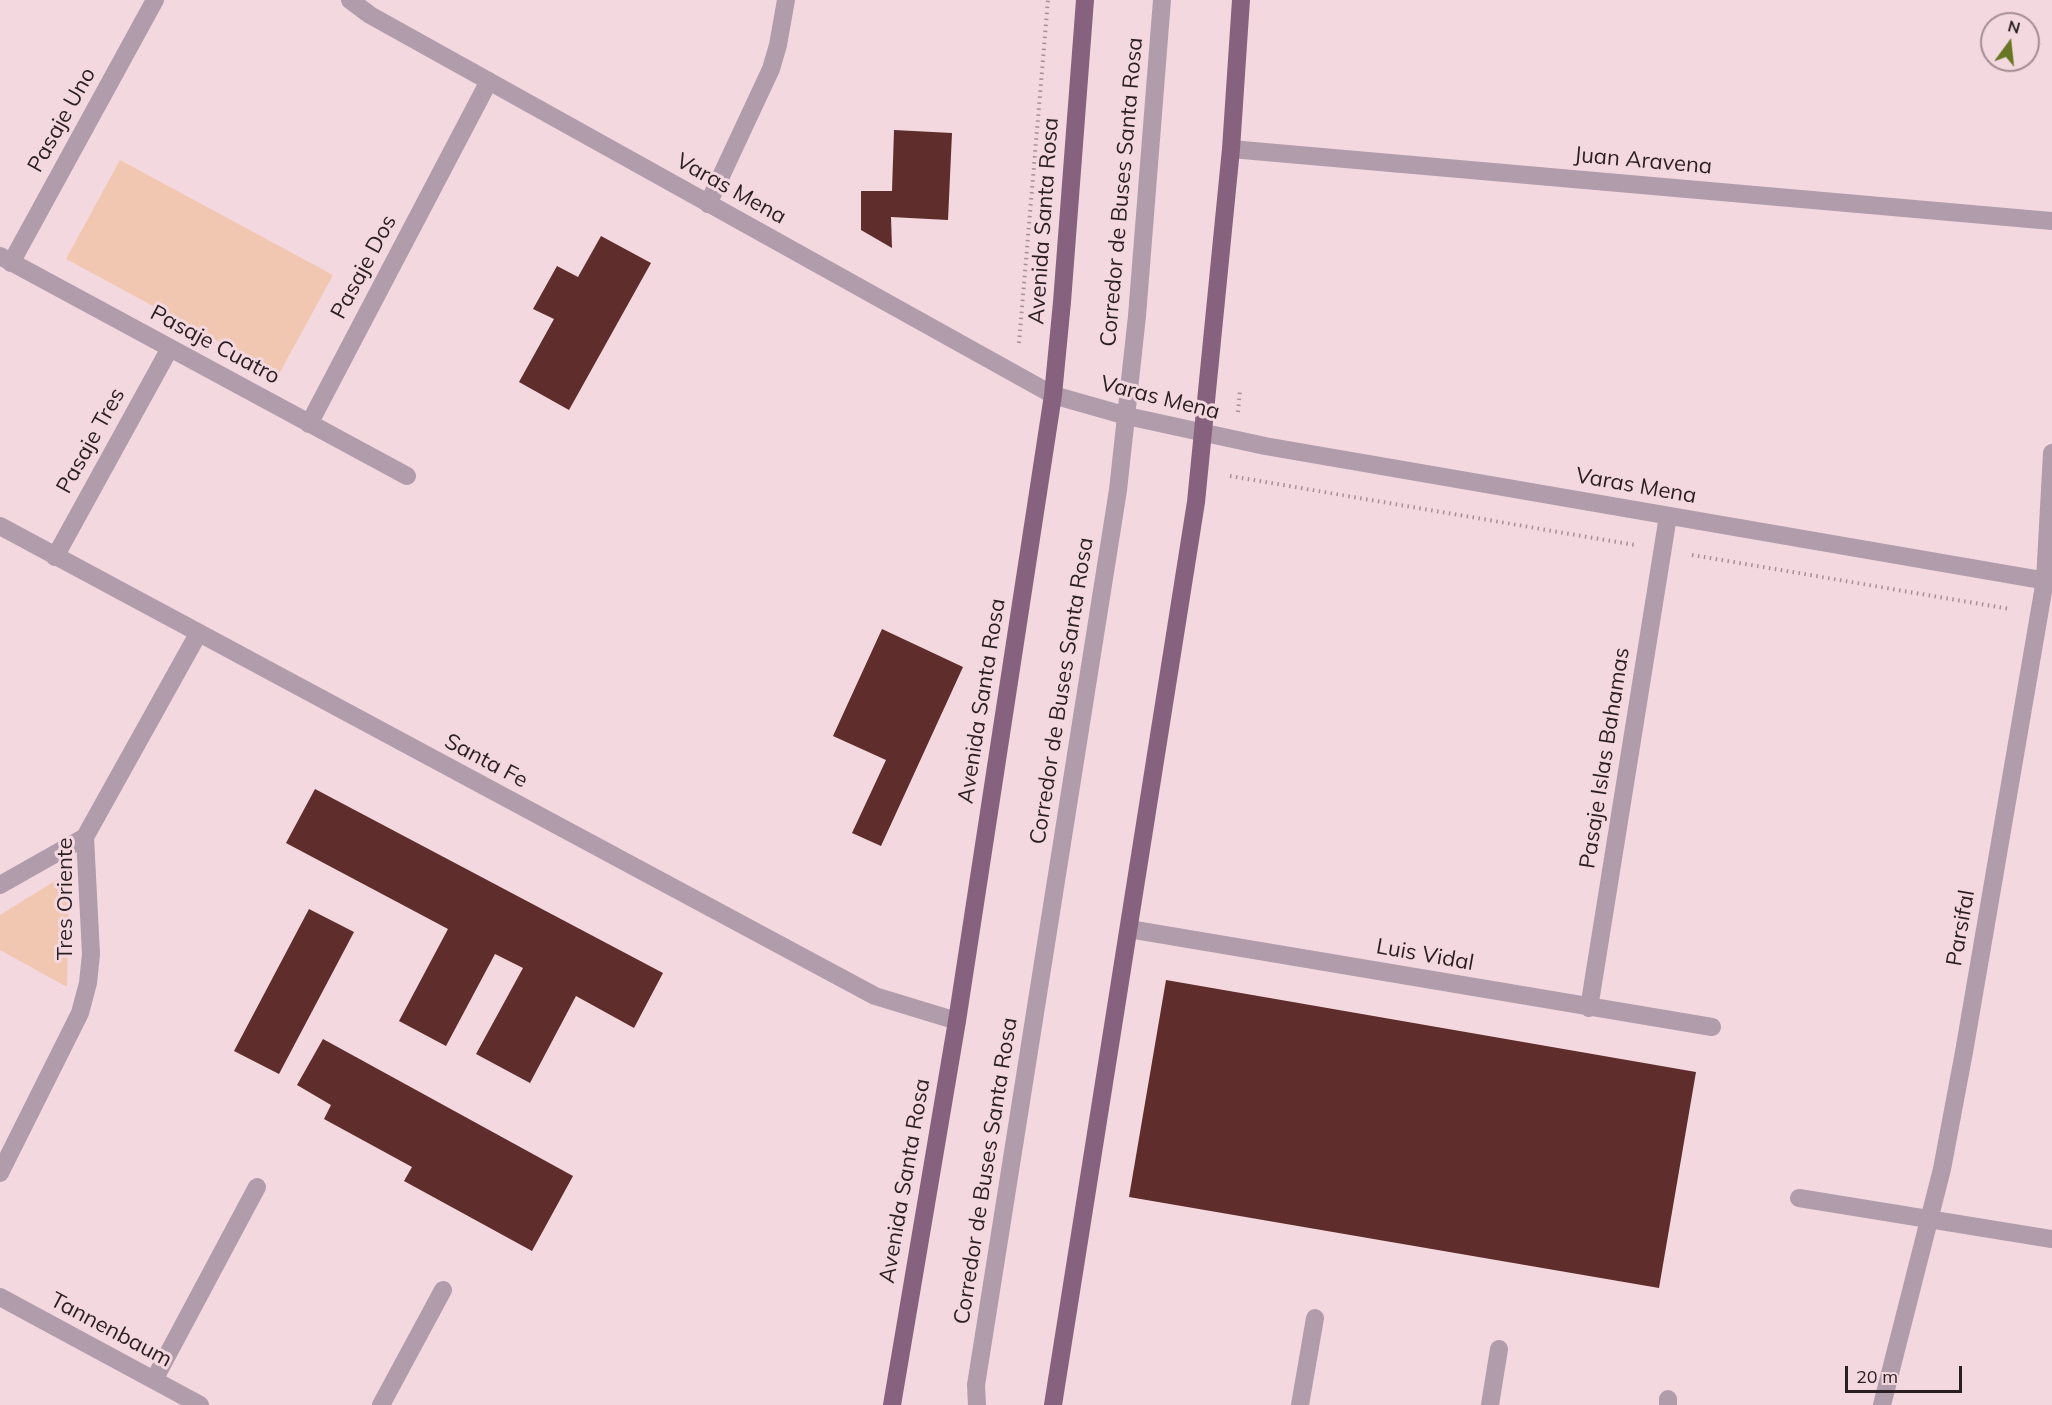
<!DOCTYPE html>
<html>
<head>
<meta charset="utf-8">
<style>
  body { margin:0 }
  #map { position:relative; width:2052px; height:1405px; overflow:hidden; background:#f4d8df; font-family:Mulish,sans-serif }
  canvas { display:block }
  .north { position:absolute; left:1980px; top:12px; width:60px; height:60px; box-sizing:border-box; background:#f4d8df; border:2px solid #a38e93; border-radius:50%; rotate:15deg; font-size:16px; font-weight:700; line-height:24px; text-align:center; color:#2a1f22 }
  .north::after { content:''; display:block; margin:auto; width:21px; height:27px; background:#687623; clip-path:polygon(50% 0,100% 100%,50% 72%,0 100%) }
  .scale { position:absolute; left:1845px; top:1366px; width:117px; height:27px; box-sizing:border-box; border:3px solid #2a1f22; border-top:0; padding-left:8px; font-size:18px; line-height:21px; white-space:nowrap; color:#2a1f22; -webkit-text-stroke:4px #f4d8df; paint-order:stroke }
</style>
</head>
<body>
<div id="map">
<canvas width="2052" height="1405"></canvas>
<div class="north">N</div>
<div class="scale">20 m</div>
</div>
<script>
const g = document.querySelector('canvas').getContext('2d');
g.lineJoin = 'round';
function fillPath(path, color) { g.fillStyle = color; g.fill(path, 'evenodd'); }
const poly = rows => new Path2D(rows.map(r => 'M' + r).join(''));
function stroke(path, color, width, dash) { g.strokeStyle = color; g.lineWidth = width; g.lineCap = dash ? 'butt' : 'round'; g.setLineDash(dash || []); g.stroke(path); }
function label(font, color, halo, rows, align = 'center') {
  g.font = font + ' Mulish,sans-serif'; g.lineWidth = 6; g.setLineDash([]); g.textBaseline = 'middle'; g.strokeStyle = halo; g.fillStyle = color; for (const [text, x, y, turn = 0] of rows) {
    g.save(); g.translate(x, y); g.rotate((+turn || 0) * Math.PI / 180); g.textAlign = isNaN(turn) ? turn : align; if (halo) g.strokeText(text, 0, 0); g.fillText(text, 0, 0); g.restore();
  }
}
const green = poly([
  [120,160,333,275,279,374,66,259],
  [58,879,69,890,67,987,0,950,0,915]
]);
const building = poly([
  [894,130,952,133,948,220,891,217,892,248,861,230,861,191,892,191],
  [601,236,651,263,569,410,519,382,554,319,533,309,557,266,578,277],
  [882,629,963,667,881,846,852,833,886,760,833,736],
  [315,789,663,973,634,1028,576,996,530,1083,476,1054,523,968,495,954,446,1046,399,1021,448,929,286,843],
  [309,909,354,932,279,1074,234,1051],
  [1166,980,1696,1072,1659,1288,1129,1197],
  [323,1039,573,1176,532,1251,404,1181,412,1167,324,1119,331,1105,297,1085]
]);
const path = poly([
  [1019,343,1048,0],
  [1238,412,1240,389],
  [1230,476,1635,545],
  [1692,555,2010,609]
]);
const minor = poly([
  [350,0,370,15,1053,395,1127,416,1265,446,2052,582],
  [1231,149,2052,221],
  [708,204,771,69,778,45,786,0],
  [0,256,407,476],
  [11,263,155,0],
  [309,424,489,81],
  [0,526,875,996,957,1021],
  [55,557,170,348],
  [0,885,85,837],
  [1129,929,1712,1027],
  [1589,1008,1668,516],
  [0,1173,80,1013,88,983,91,954,85,837,198,634],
  [1799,1198,2052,1239],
  [0,1297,200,1405],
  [154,1380,257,1187],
  [381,1405,443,1290],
  [977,1405,976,1385,1118,490,1137,316,1162,0],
  [1300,1405,1315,1318],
  [1490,1405,1499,1349],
  [1668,1405,1668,1399],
  [1882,1405,1942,1169,1964,1052,2045,580,2052,453]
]);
const major = poly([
  [892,1405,957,1021,1053,395,1062,302,1085,0],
  [1053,1405,1196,502,1231,149,1241,0]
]);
const streetNames = [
  ["Pasaje Uno",62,120,-61],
  ["Juan Aravena",1643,161,5],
  ["Varas Mena",731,189,29],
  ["Corredor de Buses Santa Rosa",1122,192,-85],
  ["Avenida Santa Rosa",1044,221,-86],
  ["Pasaje Dos",364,267,-62],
  ["Pasaje Cuatro",215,345,28],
  ["Varas Mena",1160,398,14],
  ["Pasaje Tres",91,441,-61],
  ["Varas Mena",1636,486,10],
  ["Corredor de Buses Santa Rosa",1062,691,-81],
  ["Avenida Santa Rosa",982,701,-81],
  ["Pasaje Islas Bahamas",1605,758,-81],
  ["Santa Fe",486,761,28],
  ["Tres Oriente",65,899,-90],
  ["Parsifal",1961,928,-80],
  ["Luis Vidal",1425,955,10],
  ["Corredor de Buses Santa Rosa",986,1171,-81],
  ["Avenida Santa Rosa",905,1181,-80],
  ["Tannenbaum",111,1330,28]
];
fillPath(green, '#f2c7b2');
fillPath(building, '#5f2d2b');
stroke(path, '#a59095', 4, [1.5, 4.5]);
stroke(minor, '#b19cab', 18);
stroke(major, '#87627e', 18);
label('22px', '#2a1f22', '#f4d8df', streetNames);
</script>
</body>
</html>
